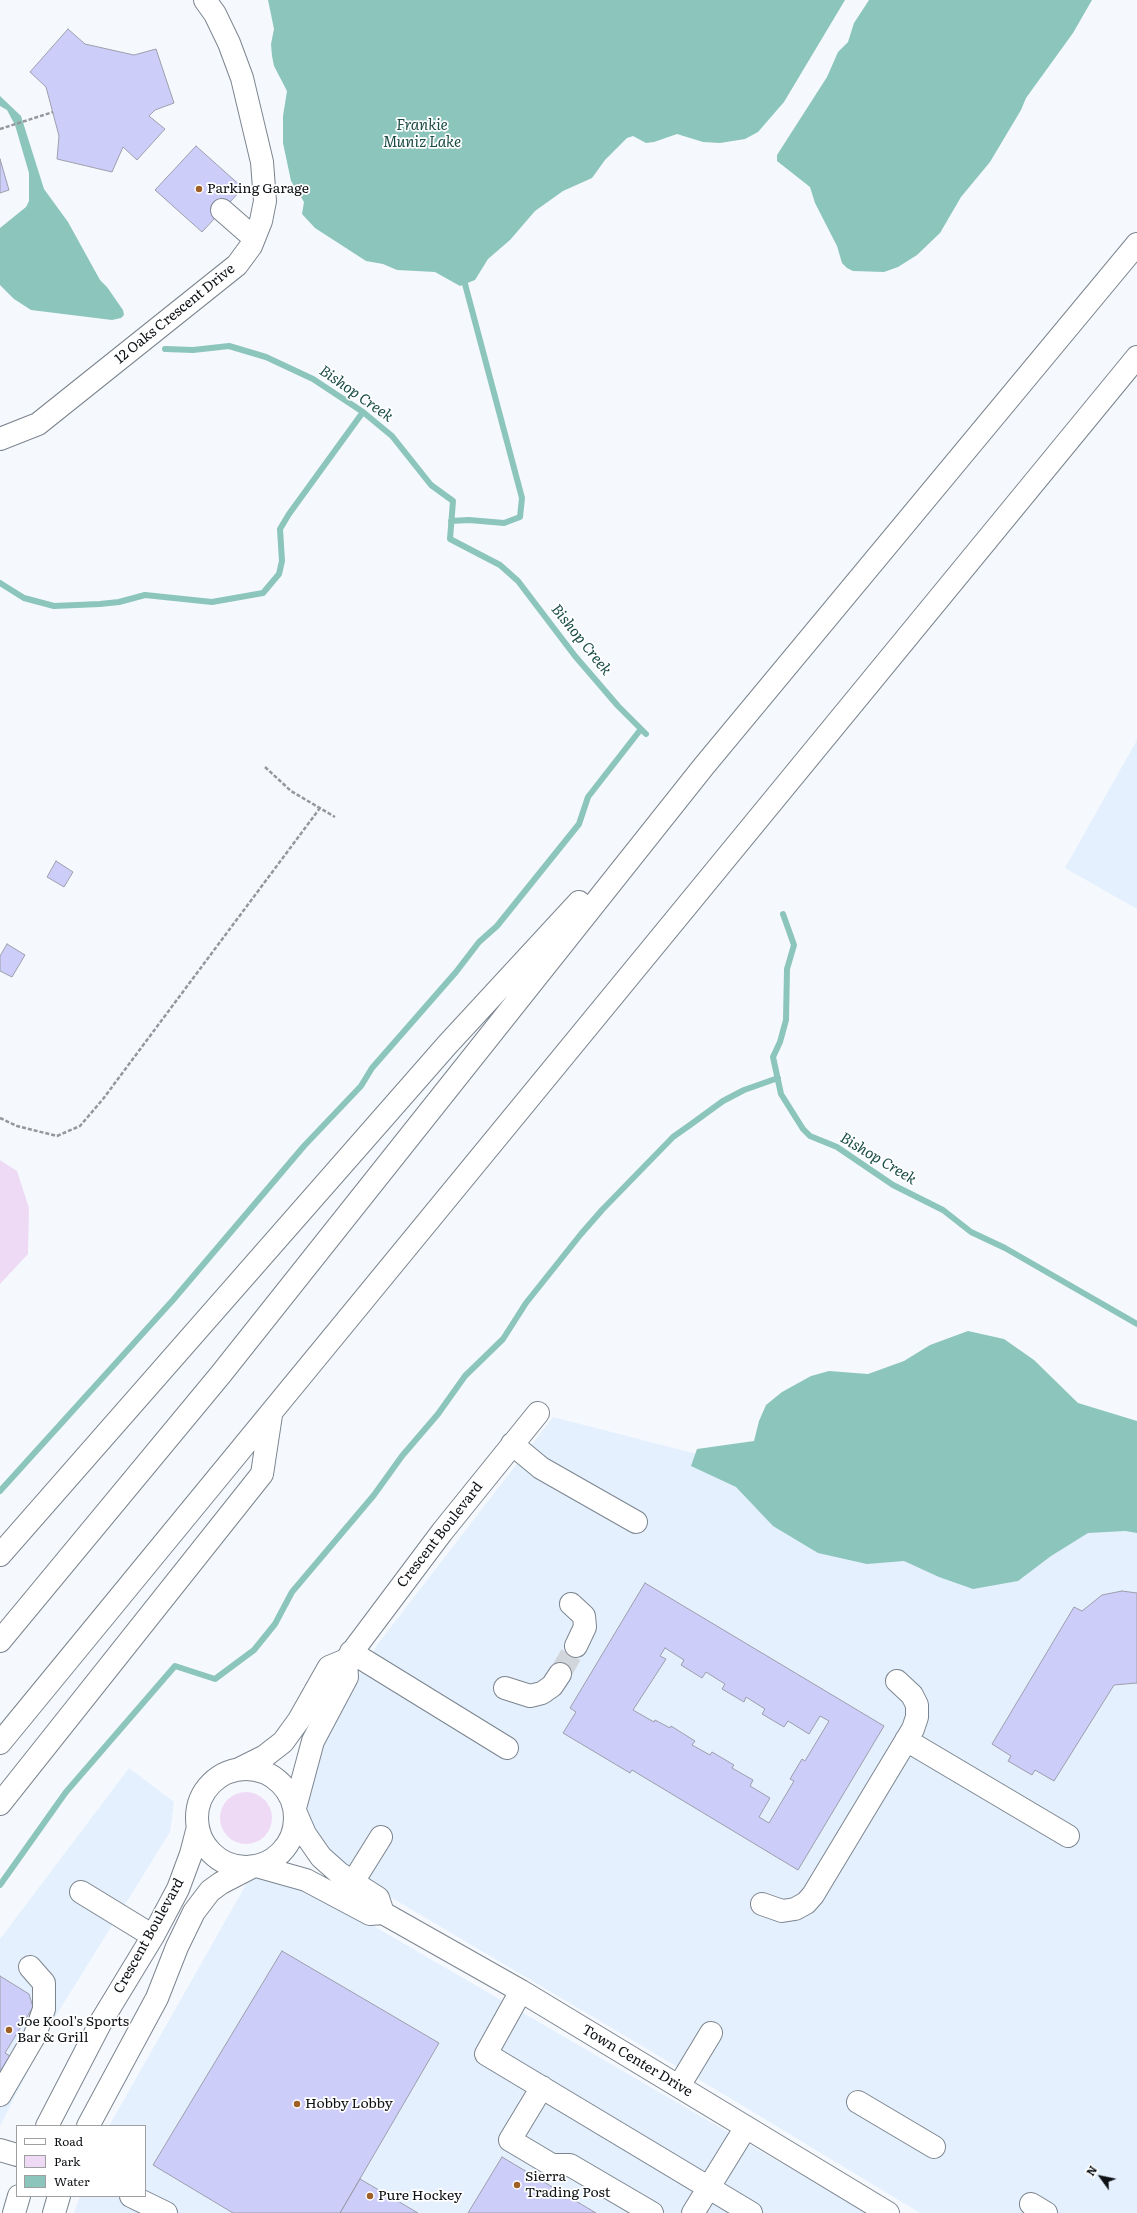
<!DOCTYPE html>
<html>
<head>
<meta charset="utf-8">
<style>
  body { margin:0 }
  #map { position:relative; width:1137px; height:2213px; overflow:hidden; background:#f5f9fe; font-family:Literata,serif }
  canvas { display:block }
  .legend { position:absolute; left:16px; top:2125px; width:130px; height:72px; box-sizing:border-box; background:#fff; border:1px solid #9fa0a1; margin:0; padding:5px 7px; list-style:none; font-size:12px; color:#0e1215 }
  .legend li { display:flex; align-items:center; gap:8px; height:20px }
  .legend b { width:20px; border:1px solid #9fa0a1 }
  .north { position:absolute; left:1081px; top:2157px; width:40px; height:40px; -webkit-text-stroke:3px #fff; paint-order:stroke; rotate:303deg; font-size:11px; font-weight:700; line-height:16px; text-align:center; color:#0e1215 }
  .north::after { content:''; display:block; margin:auto; width:14px; height:18px; background:#0e1215; clip-path:polygon(50% 0,100% 100%,50% 72%,0 100%) }
</style>
</head>
<body>
<div id="map">
<canvas width="1137" height="2213"></canvas>
<ul class="legend">
<li><b style="height:5px;background:#fff"></b>Road</li>
<li><b style="height:11px;background:#eedaf5"></b>Park</li>
<li><b style="height:11px;background:#8cc5bb"></b>Water</li>
</ul>
<div class="north">N</div>
</div>
<script>
const g = document.querySelector('canvas').getContext('2d');
g.lineJoin = 'round';
function fillPath(path, color) { g.fillStyle = color; g.fill(path, 'evenodd'); }
const poly = rows => new Path2D(rows.map(r => 'M' + r).join(''));
function stroke(path, color, width, dash) { g.strokeStyle = color; g.lineWidth = width; g.lineCap = dash ? 'butt' : 'round'; g.setLineDash(dash || []); g.stroke(path); }
function label(font, color, halo, rows, align = 'center') {
  g.font = font + ' Literata,serif'; g.lineWidth = 3.5; g.setLineDash([]); g.textBaseline = 'middle'; g.strokeStyle = halo; g.fillStyle = color; for (const [text, x, y, turn = 0] of rows) {
    g.save(); g.translate(x, y); g.rotate((+turn || 0) * Math.PI / 180); g.textAlign = isNaN(turn) ? turn : align; if (halo) g.strokeText(text, 0, 0); g.fillText(text, 0, 0); g.restore();
  }
}
const built = poly([
  [1137,740,1137,909,1065,868],
  [553,1417,747,1467,1137,1500,1137,2213,920,2213,730,2098,365,1882,315,1838,306,1810,311,1772,333,1720,377,1645],
  [129,1768,174,1802,170,1832,57,2014,0,2126,0,1939],
  [274,1868,867,2213,74,2213,80,2196,145,2196,145,2126,109,2126,248,1881]
]);
const green = poly([
  [0,1160,17,1171,29,1208,28,1254,0,1284],
  '220 1818a26 26 0 1 1 52 0a26 26 0 1 1-52 0Z'
]);
const water = poly([
  [268,0,845,0,784,102,758,132,745,139,720,143,703,142,677,134,654,142,646,143,633,136,627,138,605,160,592,178,563,191,535,211,510,240,488,259,475,280,460,286,435,272,397,270,383,264,366,261,315,228,302,214,304,202,291,181,283,143,283,116,287,91,274,66,272,56,271,44,274,29],
  [869,0,1092,0,1073,33,1026,98,1021,110,990,162,961,197,940,233,917,255,898,267,884,272,853,271,847,268,842,263,837,246,815,203,810,187,777,161,777,155,827,77,838,52,848,42,854,23],
  [0,96,21,116,44,189,68,222,100,280,107,287,123,310,124,315,121,318,112,320,31,310,14,299,0,285,0,228,26,207,29,201,29,173,15,125,7,110,0,106],
  [968,1331,1004,1339,1034,1360,1078,1403,1137,1421,1137,1533,1125,1531,1088,1533,1051,1556,1018,1581,973,1589,939,1577,904,1561,867,1564,818,1553,773,1526,736,1487,691,1466,697,1449,754,1441,759,1421,766,1405,782,1392,811,1376,829,1371,868,1374,904,1361,930,1345]
]);
const stream = poly([
  [165,349,193,350,229,346,266,357,313,379,363,412,392,436,431,485,453,501,450,539,500,565,518,581,575,656,618,706,646,734],
  [451,521,469,520,504,523,520,517,522,498,465,284],
  [0,583,24,598,54,606,100,604,119,602,145,595,212,602,263,593,279,574,282,561,280,529,289,514,363,412],
  [783,914,794,945,787,969,786,1020,780,1042,773,1057,781,1094,803,1129,810,1136,837,1147,893,1185,943,1210,971,1232,1005,1248,1137,1324],
  [0,1491,173,1300,304,1146,361,1086,372,1068,456,972,479,942,497,926,579,824,588,797,641,729],
  [0,1885,66,1792,175,1666,215,1679,254,1650,275,1624,292,1592,374,1495,402,1456,438,1414,465,1376,503,1339,526,1303,581,1234,602,1210,673,1137,690,1125,723,1101,744,1090,778,1078]
]);
const building = poly([
  [68,29,85,44,134,55,156,49,174,103,155,110,149,116,165,129,137,160,123,147,112,172,57,159,59,136,46,87,30,72,68,29],
  [196,146,243,188,202,232,155,190,196,146],
  [0,159,9,190,0,193,0,159],
  [56,861,73,872,64,887,47,877,56,861],
  [7,944,25,955,12,977,0,971,0,956,7,944],
  [645,1583,884,1726,798,1870,632,1770,630,1773,563,1733,576,1712,570,1708,645,1583],
  [665,1648,684,1660,681,1665,702,1678,706,1672,725,1684,722,1689,744,1702,746,1697,765,1709,762,1714,784,1727,788,1721,809,1734,820,1716,829,1721,805,1761,802,1759,790,1779,794,1781,769,1823,759,1817,770,1798,750,1786,753,1780,732,1768,734,1765,712,1752,710,1755,692,1745,695,1741,671,1726,670,1728,655,1720,654,1722,633,1710,666,1659,660,1656,665,1648],
  [1122,1591,1137,1593,1137,1683,1114,1685,1054,1781,1035,1770,1032,1775,1008,1761,1011,1756,992,1744,1074,1607,1082,1611,1102,1595,1122,1591],
  [282,1951,439,2043,340,2213,233,2213,153,2165,282,1951],
  [0,1976,29,1994,33,2007,5,2053,10,2056,0,2072,0,1976],
  [502,2157,596,2213,468,2213,502,2157],
  [360,2179,418,2213,340,2213,360,2179]
]);
const minorTunnel = poly([
  [560,1674,576,1646]
]);
const path = poly([
  [0,129,53,112],
  [265,767,291,791,335,817],
  [0,1118,17,1126,57,1136,80,1126,103,1099,320,808]
]);
const minor = poly([
  [222,210,254,238],
  [0,439,38,424,237,265,251,246,261,221,265,201,262,162,242,78,229,43,215,14,205,0],
  [512,1444,541,1468,636,1522],
  [571,1604,584,1616,585,1627,576,1646],
  [351,1652,507,1748],
  [505,1688,530,1696,542,1693,552,1686,560,1674],
  [906,1740,1068,1836],
  '197 1818a49 49 0 1 1 98 0a49 49 0 1 1-98 0Z',
  [239,1769,265,1756,283,1742,299,1720,329,1667,346,1660,442,1532,538,1413],
  [295,1808,313,1741,347,1677,346,1660],
  [295,1811,305,1834,321,1857,339,1873,378,1898,383,1913],
  [256,1866,306,1880,370,1914,383,1913,521,1991,888,2213],
  [353,1882,381,1837],
  [81,1892,153,1936],
  [762,1904,782,1911,795,1909,806,1903,813,1895,913,1729,917,1717,917,1705,912,1695,897,1681],
  [521,1991,486,2054,751,2213],
  [679,2086,711,2033],
  [542,2087,510,2140,552,2165,570,2165,652,2213],
  [0,2095,35,2035,44,2009,44,1983,30,1967],
  [858,2102,934,2147],
  [47,2126,102,2020,153,1936,178,1889,191,1854,198,1827],
  [88,2126,157,1998,177,1947,194,1912,210,1891,221,1883,252,1867],
  [0,2150,17,2155],
  [131,2196,166,2213],
  [1031,2204,1046,2213],
  [14,2213,19,2196],
  [54,2213,59,2196],
  [693,2213,746,2127]
]);
const highway = poly([
  [0,1555,447,1045,579,902],
  [0,1641,221,1374,704,766,1137,244],
  [0,1743,1137,357],
  [0,1804,262,1474,271,1415]
]);
const markers = [
  [199,189,4,"#9f6028"],
  [9,2030,4,"#9f6028"],
  [297,2104,4,"#9f6028"],
  [517,2185,4,"#9f6028"],
  [370,2196,4,"#9f6028"]
];
const poiNames = [
  ["Parking Garage",207,189],
  ["Joe Kool's Sports",17,2022],
  ["Bar & Grill",17,2038],
  ["Hobby Lobby",305,2104],
  ["Sierra",525,2177],
  ["Trading Post",525,2193],
  ["Pure Hockey",378,2196]
];
const streetNames = [
  ["12 Oaks Crescent Drive",175,314,-39],
  ["Crescent Boulevard",440,1535,-52],
  ["Crescent Boulevard",149,1936,-61],
  ["Town Center Drive",637,2061,31]
];
const waterNames = [
  ["Frankie",422,126],
  ["Muniz Lake",422,143],
  ["Bishop Creek",356,394,35],
  ["Bishop Creek",581,640,51],
  ["Bishop Creek",878,1159,31]
];
fillPath(built, '#e4f0fe');
fillPath(green, '#eedaf5');
fillPath(water, '#8cc5bb');
stroke(stream, '#8cc5bb', 6);
fillPath(building, '#cccdf9');
stroke(building, '#9e9fac', 1);
stroke(minorTunnel, '#d2d6db', 22, [22, 11]);
stroke(minor, '#7c858f', 24);
stroke(highway, '#7c858f', 24);
stroke(path, '#94989c', 2.5, [4, 2]);
stroke(minor, '#fff', 22);
stroke(highway, '#fff', 22);
for (const [x, y, r, color] of markers) { const dot = new Path2D(); dot.arc(x, y, r, 0, 2 * Math.PI); g.fillStyle = color; g.fill(dot); stroke(dot, '#fff', 1.5); }
label('14px', '#0e1215', '#fff', poiNames, 'left');
label('14px', '#0e1215', '#fff', streetNames);
label('italic 15px', '#1a4c45', '#fff', waterNames);
</script>
</body>
</html>
